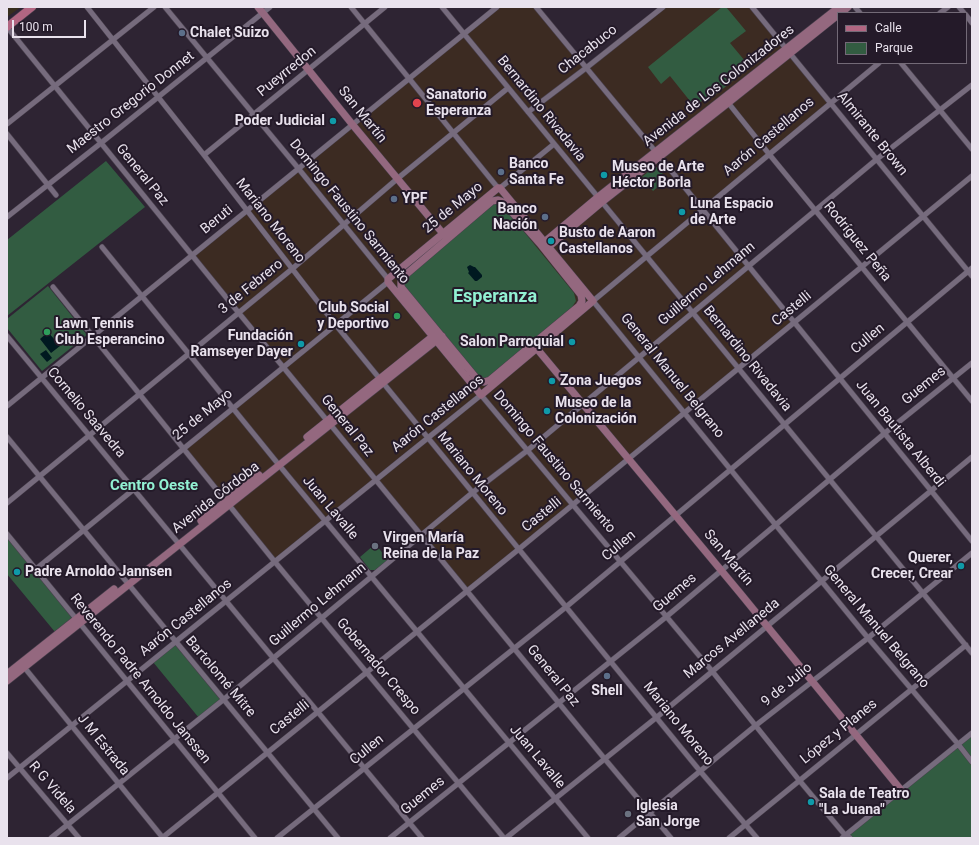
<!DOCTYPE html>
<html>
<head>
<meta charset="utf-8">
<style>
  body { margin:0 }
  #map { position:relative; width:979px; height:845px; overflow:hidden; background:#2e2433; font-family:Roboto,sans-serif }
  canvas { display:block }
  .frame { position:absolute; inset:0; border:8px solid #e9e2ed; pointer-events:none }
  .legend { position:absolute; left:837px; top:12px; width:130px; height:52px; box-sizing:border-box; background:#241a29; border:1px solid #736a77; margin:0; padding:5px 7px; list-style:none; font-size:12px; color:#e9e2ed }
  .legend li { display:flex; align-items:center; gap:8px; height:20px }
  .legend b { width:20px; border:1px solid #736a77 }
  .scale { position:absolute; left:12px; top:20px; width:74px; height:18px; box-sizing:border-box; border:2px solid #e9e2ed; border-top:0; padding-left:5px; font-size:12px; line-height:14px; white-space:nowrap; color:#e9e2ed; -webkit-text-stroke:3px #241a29; paint-order:stroke }
</style>
</head>
<body>
<div id="map">
<canvas width="979" height="845"></canvas>
<div class="frame"></div>
<ul class="legend">
<li><b style="height:5px;background:#b26682"></b>Calle</li>
<li><b style="height:11px;background:#325c41"></b>Parque</li>
</ul>
<div class="scale">100 m</div>
</div>
<script>
const g = document.querySelector('canvas').getContext('2d');
g.lineJoin = 'round';
function fillPath(path, color) { g.fillStyle = color; g.fill(path, 'evenodd'); }
const poly = rows => new Path2D(rows.map(r => 'M' + r).join(''));
function stroke(path, color, width, dash) { g.strokeStyle = color; g.lineWidth = width; g.lineCap = dash ? 'butt' : 'round'; g.setLineDash(dash || []); g.stroke(path); }
function label(font, color, halo, rows, align = 'center') {
  g.font = font + ' Roboto,sans-serif'; g.lineWidth = 4; g.setLineDash([]); g.textBaseline = 'middle'; g.strokeStyle = halo; g.fillStyle = color; for (const [text, x, y, turn = 0] of rows) {
    g.save(); g.translate(x, y); g.rotate((+turn || 0) * Math.PI / 180); g.textAlign = isNaN(turn) ? turn : align; if (halo) g.strokeText(text, 0, 0); g.fillText(text, 0, 0); g.restore();
  }
}
const commercial = poly([
  [497,7,536,7,586,68,664,7,753,7,831,103,703,210,795,322,467,591,376,481,275,562,183,449,283,367,193,255]
]);
const industrial = poly([
  [7,7,21,7,7,17]
]);
const green = poly([
  [722,7,726,7,746,31,730,43,750,67,709,100,707,98,694,106,670,76,661,84,648,67],
  [106,161,145,207,7,316,7,240],
  [654,167,657,167,667,179,653,191,642,177],
  [494,204,497,204,503,206,574,293,576,301,572,307,488,377,482,379,479,377,404,287,404,280],
  [48,286,87,335,42,371,7,328,7,319],
  [7,534,74,617,55,632,7,574],
  [374,545,377,546,388,560,375,570,370,570,360,557],
  [176,643,222,699,199,718,153,662],
  [972,733,972,838,842,838]
]);
const water = poly([
  [470,265,474,267,475,267,482,275,482,277,477,281,475,281,468,273,469,272,467,267],
  [48,332,60,346,51,353,40,339],
  [46,350,52,358,47,362,40,354]
]);
const minor = poly([
  [87,7,204,155,335,324,700,771,757,838],
  [165,7,298,168,388,279],
  [351,7,498,188],
  [442,7,972,653],
  [536,7,660,157,972,541],
  [752,7,972,276],
  [855,7,860,13],
  [959,7,964,13],
  [940,13,948,7],
  [966,15,972,23],
  [7,27,238,312,604,758,671,838],
  [879,63,593,301,868,638,958,744,972,762],
  [901,63,972,149],
  [726,100,769,154,972,401],
  [528,112,586,68,663,7],
  [7,124,154,7],
  [7,134,56,195],
  [204,155,385,7],
  [500,188,554,144],
  [7,217,101,143,270,7],
  [102,247,279,465,588,838],
  [53,287,275,562,504,838],
  [7,336,422,838],
  [7,406,497,7],
  [7,437,338,838],
  [7,503,292,269,397,179,508,88],
  [7,534,255,838],
  [36,569,388,282],
  [24,667,163,838],
  [7,753,79,838],
  [7,778,481,395,712,671,799,780,845,835,850,838],
  [51,838,223,700,472,493,528,450,877,159,972,85],
  [162,838,519,549,972,176],
  [277,838,566,607,972,268],
  [390,838,666,617,885,433,972,363],
  [506,838,657,717,972,457],
  [619,838,755,726,868,638,972,553],
  [729,838,966,645],
  [842,838,972,733]
]);
const secondary = poly([
  [258,7,352,124,445,236],
  [841,13,848,7],
  [498,188,500,188,593,301,481,395,388,282,388,279,498,188],
  [498,200,503,202,541,245,581,295,582,301,579,306,533,344,490,380,484,382,477,379,401,287,401,282,403,277,492,201,498,200],
  [542,244,598,197,839,7],
  [546,249,602,202,728,103,838,15],
  [533,344,740,593,901,790],
  [307,437,438,332],
  [201,521,259,475],
  [7,674,114,589],
  [7,681,442,336]
]);
const primary = poly([
  [7,27,32,7]
]);
const markers = [
  [182,33,4,"#5c6f8a"],
  [417,103,5,"#e0444e"],
  [333,121,4,"#0f9aa8"],
  [501,172,4,"#5c6f8a"],
  [604,175,4,"#0f9aa8"],
  [394,199,4,"#5c6f8a"],
  [682,212,4,"#0f9aa8"],
  [545,217,4,"#5c6f8a"],
  [551,241,4,"#0f9aa8"],
  [397,316,4,"#2e9e5b"],
  [47,332,4,"#2e9e5b"],
  [572,342,4,"#0f9aa8"],
  [301,344,4,"#0f9aa8"],
  [552,381,4,"#0f9aa8"],
  [547,411,4,"#0f9aa8"],
  [375,546,4,"#6b7280"],
  [961,566,4,"#0f9aa8"],
  [17,572,4,"#0f9aa8"],
  [607,676,4,"#5c6f8a"],
  [811,802,4,"#0f9aa8"],
  [628,814,4,"#6b7280"]
];
const poiNames = [
  ["Chalet Suizo",190,33],
  ["Sanatorio",426,95],
  ["Esperanza",426,111],
  ["Poder Judicial",325,121,"right"],
  ["Banco",509,164],
  ["Santa Fe",509,180],
  ["Museo de Arte",612,167],
  ["Héctor Borla",612,183],
  ["YPF",402,199],
  ["Luna Espacio",690,204],
  ["de Arte",690,220],
  ["Banco",537,209,"right"],
  ["Nación",537,225,"right"],
  ["Busto de Aaron",559,233],
  ["Castellanos",559,249],
  ["Club Social",389,308,"right"],
  ["y Deportivo",389,324,"right"],
  ["Lawn Tennis",55,324],
  ["Club Esperancino",55,340],
  ["Fundación",293,336,"right"],
  ["Ramseyer Dayer",293,352,"right"],
  ["Salon Parroquial",564,342,"right"],
  ["Zona Juegos",560,381],
  ["Museo de la",555,403],
  ["Colonización",555,419],
  ["Virgen María",383,538],
  ["Reina de la Paz",383,554],
  ["Querer,",953,558,"right"],
  ["Crecer, Crear",953,574,"right"],
  ["Padre Arnoldo Jannsen",25,572],
  ["Shell",607,691,"center"],
  ["Sala de Teatro",819,794],
  ["\"La Juana\"",819,810],
  ["Iglesia",636,806],
  ["San Jorge",636,822]
];
const streetNames = [
  ["Chacabuco",588,50,-38],
  ["Pueyrredon",287,72,-39],
  ["Avenida de Los Colonizadores",719,86,-38],
  ["Maestro Gregorio Donnet",131,103,-38],
  ["Bernardino Rivadavia",541,109,51],
  ["San Martín",362,115,51],
  ["Almirante Brown",872,134,51],
  ["Aarón Castellanos",769,137,-40],
  ["General Paz",142,175,51],
  ["25 de Mayo",453,208,-39],
  ["Domingo Faustino Sarmiento",349,212,51],
  ["Beruti",217,220,-39],
  ["Mariano Moreno",270,221,52],
  ["Rodríguez Peña",857,242,51],
  ["Guillermo Lehmann",707,284,-40],
  ["3 de Febrero",251,287,-39],
  ["Castelli",792,309,-39],
  ["Cullen",868,339,-40],
  ["Bernardino Rivadavia",747,359,51],
  ["General Manuel Belgrano",672,376,51],
  ["Guemes",924,386,-39],
  ["Cornelio Saavedra",86,413,50],
  ["Aarón Castellanos",438,414,-39],
  ["25 de Mayo",203,415,-39],
  ["General Paz",347,426,51],
  ["Juan Bautista Alberdi",900,434,51],
  ["Domingo Faustino Sarmiento",554,462,50],
  ["Mariano Moreno",472,474,51],
  ["Avenida Córdoba",216,498,-38],
  ["Juan Lavalle",330,508,50],
  ["Castelli",542,515,-39],
  ["Cullen",619,546,-40],
  ["San Martín",728,558,50],
  ["Guemes",675,593,-40],
  ["Guillermo Lehmann",318,605,-40],
  ["Aarón Castellanos",186,618,-39],
  ["General Manuel Belgrano",876,627,50],
  ["Marcos Avellaneda",732,639,-39],
  ["Gobernador Crespo",378,667,50],
  ["General Paz",553,676,51],
  ["Bartolomé Mitre",220,677,50],
  ["Reverendo Padre Arnoldo Janssen",140,679,51],
  ["9 de Julio",787,685,-39],
  ["Castelli",290,718,-39],
  ["Mariano Moreno",678,724,51],
  ["López y Planes",839,732,-39],
  ["J M Estrada",103,745,51],
  ["Cullen",367,750,-39],
  ["Juan Lavalle",537,757,50],
  ["R G Videla",52,788,49],
  ["Guemes",423,796,-39]
];
const neighbourhoodNames = [
  ["Centro Oeste",154,486]
];
const districtNames = [
  ["Esperanza",495,297]
];
fillPath(commercial, '#3c2b22');
fillPath(industrial, '#382e1e');
fillPath(green, '#325c41');
fillPath(water, '#001920');
stroke(minor, '#49404d', 6);
stroke(secondary, '#49404d', 8);
stroke(primary, '#49404d', 9);
stroke(minor, '#766b7d', 5);
stroke(secondary, '#94687f', 7);
stroke(primary, '#b26682', 8);
for (const [x, y, r, color] of markers) { const dot = new Path2D(); dot.arc(x, y, r, 0, 2 * Math.PI); g.fillStyle = color; g.fill(dot); stroke(dot, '#241a29', 1.5); }
label('bold 14px', '#e9e2ed', '#241a29', poiNames, 'left');
label('14px', '#e9e2ed', '#241a29', streetNames);
label('bold 15px', '#92f1d3', '#241a29', neighbourhoodNames);
label('bold 18px', '#92f1d3', '#241a29', districtNames);
</script>
</body>
</html>
